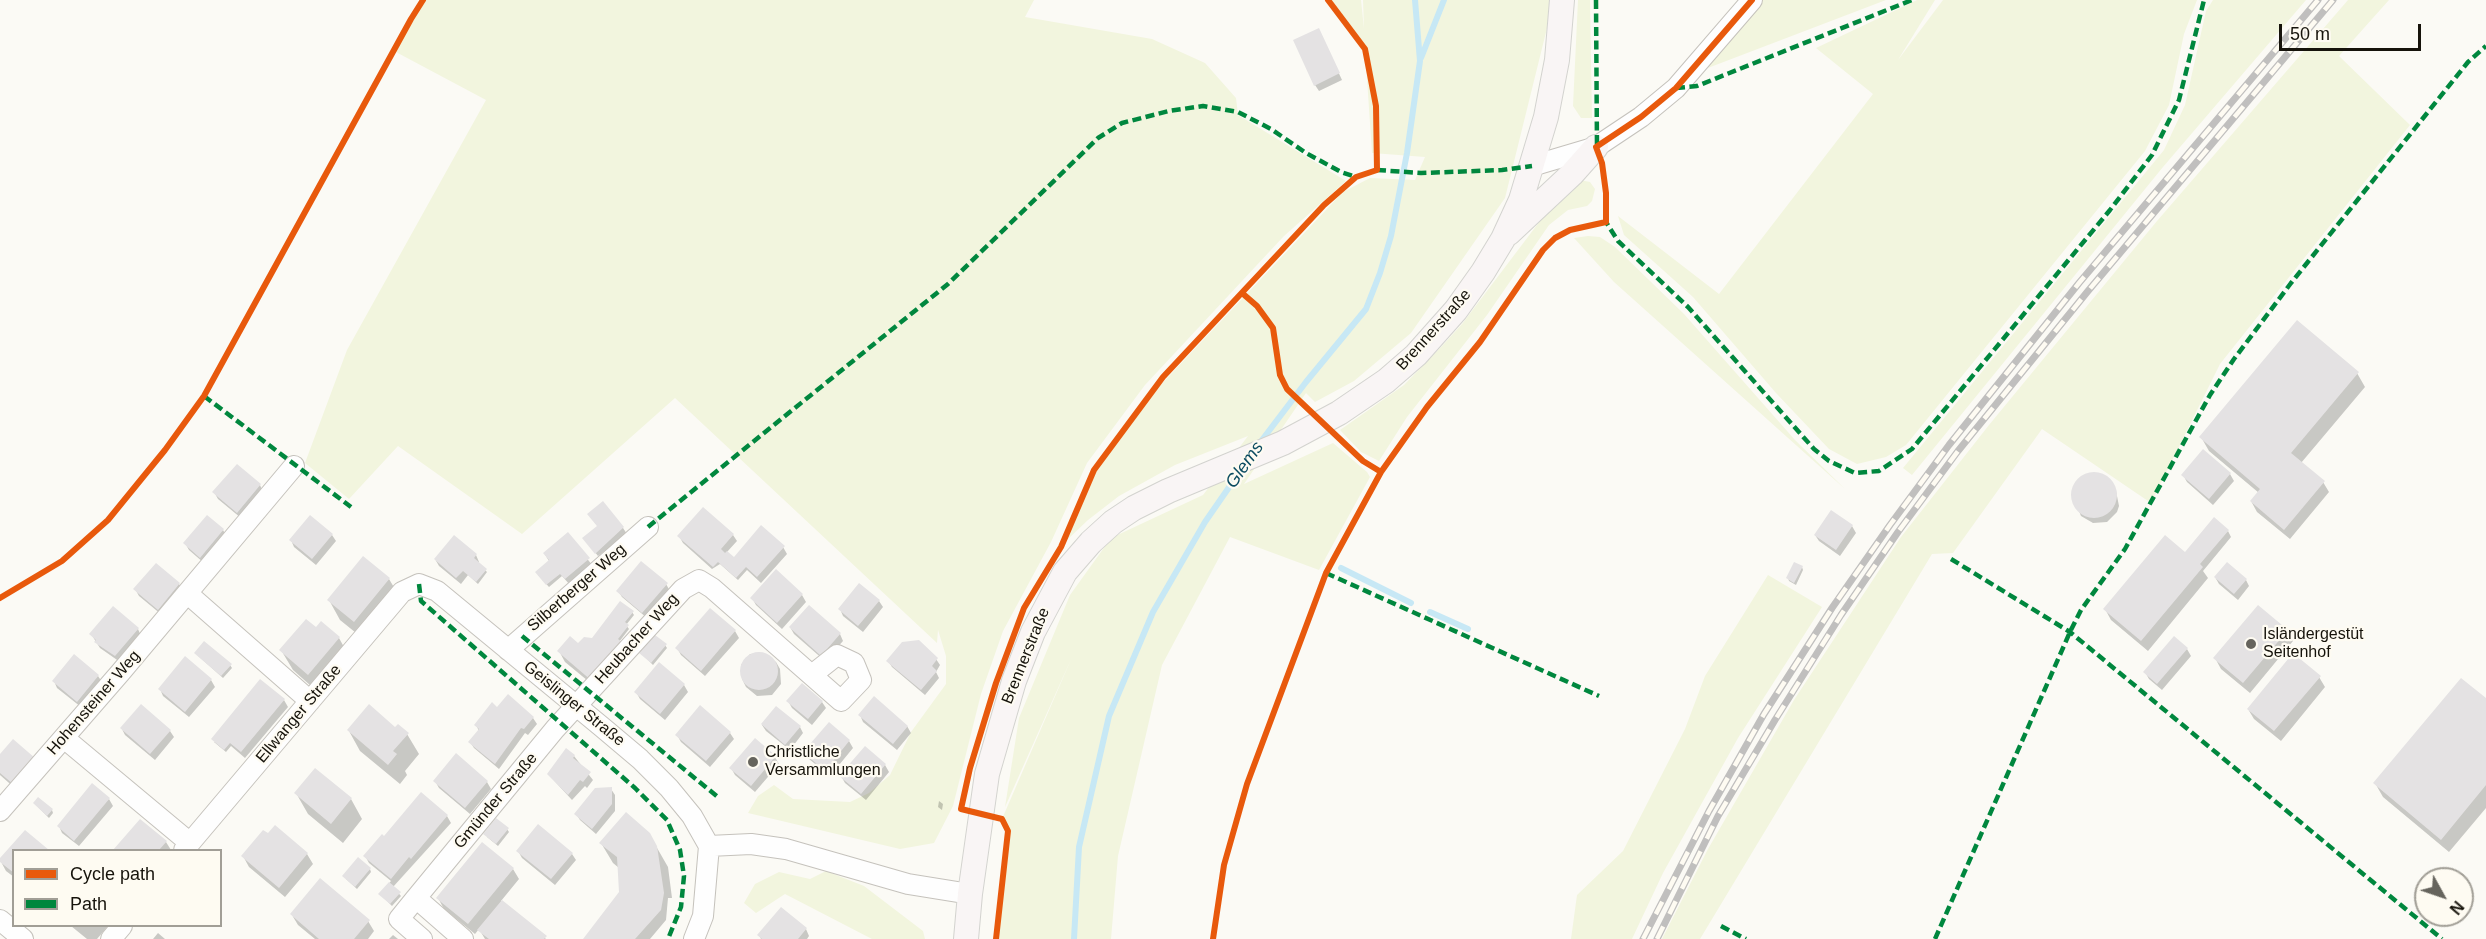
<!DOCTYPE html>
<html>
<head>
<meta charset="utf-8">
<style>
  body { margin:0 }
  #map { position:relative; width:2486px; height:939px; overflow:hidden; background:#fbfaf5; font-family:Helvetica,sans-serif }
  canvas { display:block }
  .legend { position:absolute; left:12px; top:849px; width:210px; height:78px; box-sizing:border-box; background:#fefbf2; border:2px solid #a19e96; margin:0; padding:8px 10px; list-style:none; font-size:18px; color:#16130b }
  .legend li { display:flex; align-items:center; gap:12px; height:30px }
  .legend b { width:30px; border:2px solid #a19e96 }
  .north { position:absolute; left:2414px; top:867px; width:60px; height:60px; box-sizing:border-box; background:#fefbf2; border:2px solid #a19e96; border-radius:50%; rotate:130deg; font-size:16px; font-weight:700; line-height:24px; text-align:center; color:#16130b }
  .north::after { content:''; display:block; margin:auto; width:21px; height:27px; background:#66645d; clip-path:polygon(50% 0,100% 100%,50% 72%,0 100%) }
  .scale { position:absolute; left:2279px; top:24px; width:142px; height:27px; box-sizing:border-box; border:3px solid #16130b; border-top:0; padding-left:8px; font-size:18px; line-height:21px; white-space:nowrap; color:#16130b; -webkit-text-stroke:4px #fefbf2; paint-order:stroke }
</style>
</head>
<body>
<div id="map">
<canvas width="2486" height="939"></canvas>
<ul class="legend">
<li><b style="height:8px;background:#e8590c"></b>Cycle path</li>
<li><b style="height:8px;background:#00873e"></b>Path</li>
</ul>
<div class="north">N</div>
<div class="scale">50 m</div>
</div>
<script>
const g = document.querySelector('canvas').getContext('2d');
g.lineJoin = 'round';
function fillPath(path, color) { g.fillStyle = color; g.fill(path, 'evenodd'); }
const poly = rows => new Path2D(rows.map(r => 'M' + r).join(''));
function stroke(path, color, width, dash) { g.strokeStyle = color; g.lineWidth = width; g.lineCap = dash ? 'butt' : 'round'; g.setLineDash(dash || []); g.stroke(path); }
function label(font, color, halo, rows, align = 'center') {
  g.font = font + ' Helvetica,sans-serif'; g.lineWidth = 4.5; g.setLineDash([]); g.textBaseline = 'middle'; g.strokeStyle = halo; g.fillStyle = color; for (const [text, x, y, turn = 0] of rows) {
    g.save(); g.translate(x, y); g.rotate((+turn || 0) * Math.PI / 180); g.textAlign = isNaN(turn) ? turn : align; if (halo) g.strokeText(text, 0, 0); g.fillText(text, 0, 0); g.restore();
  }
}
const green = poly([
  [423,0,1034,0,1025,17,1152,39,1205,63,1236,98,1238,115,1346,181,1284,236,1145,385,1087,463,1051,542,1003,631,981,694,953,806,934,843,900,849,748,813,758,796,774,785,793,799,850,802,869,793,890,775,911,732,946,684,946,656,938,630,937,643,675,398,522,534,398,446,349,499,305,463,347,350,486,100,394,51],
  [1327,0,1361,0,1364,29,1363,0,1551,0,1551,12,1505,198,1411,333,1354,381,1315,402,1306,393,1244,484,1333,443,1367,472,1370,477,1319,570,1230,537,1162,665,1118,856,1111,939,996,939,1008,831,1002,819,1072,657,1005,807,1019,718,1070,595,1111,538,1203,495,1248,436,1175,465,1119,496,1088,520,1066,541,1098,467,1153,393,1343,192,1370,178,1415,180,1425,157,1372,153,1365,49],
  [1578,0,1590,0,1592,118,1581,118,1573,106],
  [1761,0,1886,0,1700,71],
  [1917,0,1935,0,1898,60,1943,0,2197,0,2184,34,2169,105,2145,151,1906,445,1886,457,1857,464,1829,449,1776,393,1693,297,1624,235,1618,216,1719,294,1873,94,1816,48],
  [2213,0,2306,0,2163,167,1912,475,1903,468,2164,150,2185,105,2206,11],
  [2348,0,2389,0,2339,56,2410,125,2220,364,2151,503,2042,429,1953,553,1932,554,1700,939,1662,939,1708,849,1794,700,1901,537,1989,425,2157,221],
  [1580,180,1590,182,1595,189,1592,201,1587,206,1568,210,1549,225,1487,315,1407,417,1379,461,1361,452,1340,430,1404,385,1442,346,1462,324,1543,217],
  [1588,236,1600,237,1615,247,1684,314,1795,440,1845,489,1614,282,1574,238],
  [1768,575,1822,607,1738,738,1663,873,1632,939,1571,939,1577,895,1623,851,1685,729,1705,676],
  [826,871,864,886,923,931,925,939,872,939,785,894,756,913,744,903,755,884,779,872,810,879]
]);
const shadow = poly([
  [1322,37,1342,80,1319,91,1315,85],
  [2357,373,2365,387,2301,463,2323,482,2329,492,2290,539,2257,512,2251,501,2259,493,2209,451,2201,437],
  [2095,473,2101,475,2112,484,2116,491,2119,506,2117,512,2107,522,2093,523,2081,516,2072,495,2073,488,2081,477],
  [2230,474,2234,481,2213,505,2187,482,2183,475],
  [260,485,263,492,241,518,218,499,214,492],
  [589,514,623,528,627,534,598,556,586,541,598,527],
  [1852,526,1856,533,1840,556,1819,541,1815,535],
  [223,530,227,537,204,563,189,550,185,543],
  [2228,531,2231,537,2203,571,2208,578,2148,651,2111,620,2105,609,2190,558],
  [567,534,593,566,570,585,562,576,549,587,538,575,549,561,544,553],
  [332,535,336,541,316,565,294,547,291,540],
  [733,535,737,541,727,552,738,563,783,547,787,554,761,583,747,570,738,580,720,564,712,569,683,543,679,536],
  [476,555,479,562,478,563,487,572,478,584,468,575,461,584,439,566,435,559],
  [156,565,179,584,183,591,162,615,139,596,135,589],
  [1802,567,1803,570,1796,585,1789,581,1788,578],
  [776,572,802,595,806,602,782,629,756,605,752,598],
  [2215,577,2246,580,2249,586,2238,600,2219,584],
  [389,579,401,599,366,641,340,620,329,600],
  [666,584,670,591,647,618,622,597,618,591],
  [879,601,883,607,863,632,843,616,840,609],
  [632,612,634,615,626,625,629,629,619,642,599,690,565,662,559,651,593,639],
  [790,627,840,634,843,641,825,661,794,634],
  [138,629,141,636,120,662,100,648,91,634],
  [316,630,339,638,350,658,320,694,293,670,281,650],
  [735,631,739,638,705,676,681,655,677,648],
  [2287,631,2293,641,2250,693,2221,669,2215,658],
  [665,645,667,648,653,665,641,653],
  [2187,649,2191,656,2162,690,2149,679,2145,672],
  [764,653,776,662,780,669,781,684,772,695,757,696,746,687,742,679,741,665,750,654],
  [196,654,230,665,232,668,223,678],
  [936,659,940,665,936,672,939,678,925,695,892,667,888,661],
  [659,665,684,685,688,692,665,720,640,699,636,692],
  [98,676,102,682,81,707,57,688,54,681],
  [2319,677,2325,687,2281,741,2254,719,2248,709],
  [211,680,215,687,189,717,163,696,160,689],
  [284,700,288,707,245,758,231,746,226,752,214,742],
  [2486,700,2486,808,2449,852,2383,797,2375,783],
  [788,701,822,702,826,708,812,725,792,708],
  [497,709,533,718,537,724,528,735,525,733,499,769,474,748,470,742,479,731,476,725],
  [860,715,907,726,911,733,897,750,863,722],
  [829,724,849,741,853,748,830,776,809,759,805,753],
  [762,725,800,727,803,733,790,750,766,731],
  [122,729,170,731,174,737,155,760,125,735],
  [396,729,407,734,419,754,405,771,407,775,400,784,360,751,349,731],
  [730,733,734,739,710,767,681,742,677,735],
  [574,756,593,780,587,788,585,786,572,800,548,774],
  [0,757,17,790,0,775],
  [775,757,779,764,755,792,735,775,731,768],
  [885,765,889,772,866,800,845,783,841,776],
  [435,781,487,782,491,789,470,814,439,788],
  [611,789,615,795,615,811,596,834,580,820,576,814],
  [296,793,351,799,362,819,343,843,308,814],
  [421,794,447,816,451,823,393,887,401,896,392,906,380,894,391,881,369,863,365,856,384,838],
  [109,799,113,806,79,846,62,833,59,826],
  [939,801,943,804,942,810,938,807],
  [35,804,52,810,53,813,49,818],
  [140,821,166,842,171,850,115,850],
  [507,829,509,832,498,846,487,837],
  [25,832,47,850,14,850,14,877,6,871,0,860],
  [649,834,668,867,672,898,668,898,666,920,650,939,584,939,620,893,619,868,613,863,601,843],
  [268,836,307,854,313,864,285,897,249,867,243,856],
  [518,851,572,854,576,860,555,885,522,858],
  [370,869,371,872,357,889,346,879],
  [513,869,519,879,501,901,546,939,485,939,479,929,475,934,444,909,438,898],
  [292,915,368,921,374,931,368,939,315,939,298,925],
  [71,926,108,926,97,939,87,939],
  [806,929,809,936,807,939,761,939,759,935],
  [158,933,165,939,153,939],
  [393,935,398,939,389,939]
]);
const stream = poly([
  [1421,58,1444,0],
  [1259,444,1306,382,1366,309,1380,273,1391,236,1407,153,1420,61,1415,0],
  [1341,568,1411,603],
  [1430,612,1468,629],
  [1074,939,1079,847,1109,716,1153,612,1205,522,1241,470]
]);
const building = poly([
  [1319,28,1340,73,1314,86,1293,40],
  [2297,320,2359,372,2291,453,2325,481,2284,530,2250,501,2260,489,2199,437],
  [2203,449,2231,473,2209,499,2181,475],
  [237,464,261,484,237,513,212,492],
  '2071 495a23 23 0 1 1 46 0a23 23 0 1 1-46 0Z',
  [603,501,624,527,595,554,582,538,597,526,587,514],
  [703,507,734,534,721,549,725,553,727,551,734,557,761,525,785,546,757,577,746,567,736,578,718,562,713,567,677,536],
  [1831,510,1853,525,1836,550,1814,535],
  [207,515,224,529,200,558,183,543],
  [310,515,333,534,312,559,289,540],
  [2214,517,2229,530,2200,564,2203,567,2141,641,2103,609,2165,535,2185,552],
  [568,532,590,558,565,579,560,574,546,585,535,572,549,560,543,553],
  [454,535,477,554,474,558,487,569,476,582,463,571,456,578,434,559],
  [363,556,390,578,354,622,327,600],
  [641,561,668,583,642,613,616,591],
  [1794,562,1803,566,1794,583,1786,578],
  [2227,562,2247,579,2234,594,2214,577],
  [156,563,180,583,158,610,133,589],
  [776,569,803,594,777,623,750,598],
  [859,583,880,600,858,626,838,609],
  [620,601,634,611,625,622,629,625,618,639,624,644,592,681,557,651,570,636,578,643,584,637,592,638],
  [809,605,841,633,821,656,789,627],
  [2258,605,2288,630,2243,683,2213,658],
  [113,606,139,628,115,656,94,642,96,640,89,634],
  [710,608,736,630,701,671,675,648],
  [306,619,316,627,321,621,340,637,308,675,279,650],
  [655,635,667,644,651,663,639,653],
  [2174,636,2188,648,2157,684,2143,672],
  [919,640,938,658,932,666,937,671,921,690,886,661,902,642],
  [204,641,232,664,221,676,194,653],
  '740 671a19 19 0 1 1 38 0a19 19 0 1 1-38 0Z',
  [2293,653,2321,676,2274,731,2247,709],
  [74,654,99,675,77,702,52,681],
  [185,656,212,679,185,712,158,689],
  [659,662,685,684,660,714,634,692],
  [2461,678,2486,698,2486,785,2441,840,2373,783],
  [260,679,285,699,241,752,230,743,224,750,211,739],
  [802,683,823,701,808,719,786,701],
  [508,694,534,717,524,729,521,728,495,764,468,742,479,729,474,725,492,702,497,707],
  [874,696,908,726,893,744,858,715],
  [141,704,171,730,150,754,120,728],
  [369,704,395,727,398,724,409,733,393,751,397,754,388,765,347,730],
  [700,705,731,732,706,761,675,735],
  [776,706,801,726,785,745,761,724],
  [829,722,850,740,825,771,803,752],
  [755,738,776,756,751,786,729,768],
  [13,739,35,758,13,784,0,773,0,754],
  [865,746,886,764,861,794,839,776],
  [566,748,575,755,573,758,591,772,583,782,580,780,568,795,547,774],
  [456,753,488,781,465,808,433,781],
  [315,768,352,798,331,824,294,793],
  [92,783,110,798,74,841,57,826],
  [612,787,612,804,592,829,574,814,595,788],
  [421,792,448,815,411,859,409,857,391,879,363,856,382,834,384,836],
  [38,797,53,809,47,816,33,803],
  [626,812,650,833,657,846,664,893,661,910,635,939,583,939,619,892,617,857,599,843],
  [496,818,509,828,496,844,483,834],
  [140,819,167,841,159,850,113,850],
  [538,824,573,853,551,879,516,851],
  [275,825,308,853,279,888,241,856,263,830,268,833],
  [25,830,49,850,14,850,14,873,0,862,0,858],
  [482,842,514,868,468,924,436,898],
  [358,857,371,868,355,887,342,876],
  [320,878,370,920,354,939,319,939,290,914],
  [389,882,401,892,390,904,378,894],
  [502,900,547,936,544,939,489,939,477,930],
  [781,907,807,928,798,939,762,939,757,935]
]);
const minor = poly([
  [1532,166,1596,147,1641,117,1676,88,1752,0],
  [188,594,310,701],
  [508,650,648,527],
  [64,738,190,843],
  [0,811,120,673,294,466],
  [709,846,751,844,786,849,908,884,970,894],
  [184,850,402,592,419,584,437,591,602,727,640,759,669,788,692,816,709,846,703,916,694,939],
  [416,898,399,919,422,939],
  [0,920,23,939],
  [111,939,122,926],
  [463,939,416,898,555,729,683,589,699,580,712,588,841,701,861,680,854,663,837,655,813,674]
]);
const major = poly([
  [1509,233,1572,174,1596,147],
  [966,939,970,894,987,774,1014,681,1033,632,1065,572,1091,542,1113,522,1134,508,1168,491,1283,443,1339,413,1386,381,1416,355,1456,310,1483,272,1503,239,1521,200,1546,117,1557,60,1562,0]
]);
const rail = poly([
  [1643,939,1709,811,1764,714,1832,608,1890,525,1949,445,2079,283,2318,0],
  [1657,939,1718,816,1775,720,1841,615,1898,532,1958,451,2088,291,2333,0]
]);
const quiet = poly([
  [1596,0,1597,150],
  [1676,88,1697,86,1912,0],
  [1377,170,1421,173,1502,170,1532,166],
  [1606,217,1606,222,1618,241,1688,307,1814,449,1829,461,1855,473,1879,471,1912,449,2110,210,2152,155,2179,100,2204,0],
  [204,396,351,507],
  [648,527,948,284,1098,138,1122,123,1169,111,1203,106,1238,112,1271,129,1306,153,1341,172,1356,177],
  [1951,559,2070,632,2442,939],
  [1326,573,1599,696],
  [419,584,421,601,635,788,667,820,680,850,684,876,681,907,668,939],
  [522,636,719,798],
  [1721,926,1746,939],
  [1935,939,2070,632,2081,610,2125,549,2210,395,2234,359,2291,283,2468,62,2486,46]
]);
const cycleway = poly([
  [1242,293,1257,306,1273,328,1280,375,1287,389,1363,461,1381,472],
  [0,598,62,561,108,520,165,450,204,396,411,19,423,0],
  [996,939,1008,831,1002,819,961,809,970,768,996,683,1024,608,1061,547,1094,470,1163,377,1324,205,1356,177,1377,170,1376,106,1365,49,1328,0],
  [1213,939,1224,865,1247,784,1326,573,1381,472,1427,407,1480,342,1543,250,1555,238,1570,230,1606,222,1606,193,1602,163,1596,147,1641,117,1676,88,1752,0]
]);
const markers = [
  [2251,644,6,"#66645d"],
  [753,762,6,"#66645d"]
];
const streetNames = [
  ["Brennerstraße",1434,330,-48],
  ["Silberberger Weg",577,588,-41],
  ["Heubacher Weg",637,639,-48],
  ["Brennerstraße",1026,656,-68],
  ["Hohensteiner Weg",94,703,-49],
  ["Geislinger Straße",574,704,39],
  ["Ellwanger Straße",299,714,-50],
  ["Gmünder Straße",496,801,-50]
];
const poiNames = [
  ["Isländergestüt",2263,635],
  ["Seitenhof",2263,653],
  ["Christliche",765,753],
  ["Versammlungen",765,771]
];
const waterNames = [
  ["Glems",1245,465,-55]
];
fillPath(green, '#f2f5de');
fillPath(shadow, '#0003');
stroke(stream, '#c7e8f5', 6);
fillPath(building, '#e4e2e3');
stroke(minor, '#c5c2bc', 22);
stroke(major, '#d3d3cf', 26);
stroke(minor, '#fefefe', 20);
stroke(major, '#f9f5f5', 24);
stroke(rail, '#c0bfbe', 7);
stroke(rail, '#fefbf2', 4.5, [14]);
stroke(quiet, '#00873e', 4.5, [9, 4.5]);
stroke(cycleway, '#e8590c', 6);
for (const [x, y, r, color] of markers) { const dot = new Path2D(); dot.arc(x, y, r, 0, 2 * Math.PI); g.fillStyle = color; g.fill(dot); stroke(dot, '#fefbf2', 2); }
label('16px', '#16130b', '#fefbf2', streetNames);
label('16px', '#16130b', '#fefbf2', poiNames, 'left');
label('italic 18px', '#0c4c61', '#fefbf2', waterNames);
</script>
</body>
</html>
